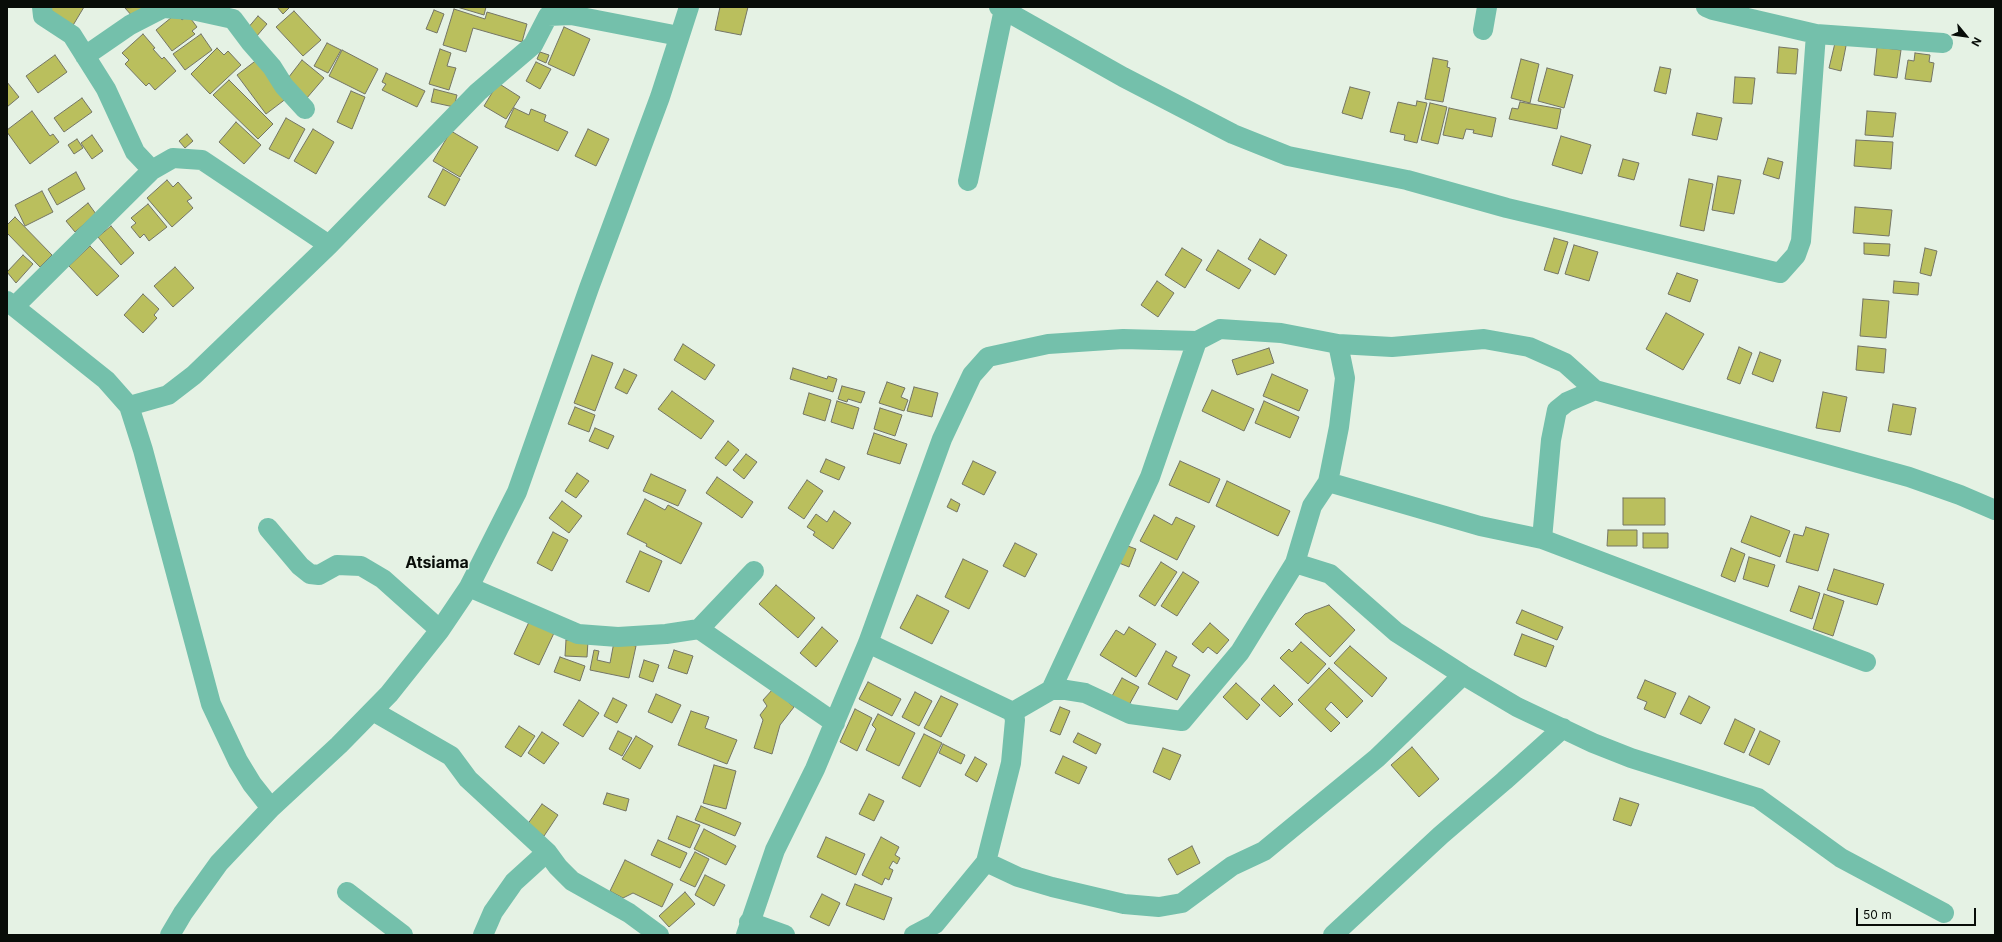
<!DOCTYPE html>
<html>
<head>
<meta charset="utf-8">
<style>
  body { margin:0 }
  #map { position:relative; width:2002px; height:942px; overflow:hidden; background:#e5f2e4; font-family:Inter,sans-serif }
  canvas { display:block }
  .frame { position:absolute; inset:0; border:8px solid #080d08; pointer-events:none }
  .north { position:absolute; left:1946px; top:16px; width:40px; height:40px; -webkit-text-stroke:3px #e5f2e4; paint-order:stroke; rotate:119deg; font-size:11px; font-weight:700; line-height:16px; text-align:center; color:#080d08 }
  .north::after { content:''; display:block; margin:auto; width:14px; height:18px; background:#080d08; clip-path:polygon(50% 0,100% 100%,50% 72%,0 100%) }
  .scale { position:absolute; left:1856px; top:908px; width:120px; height:18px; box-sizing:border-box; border:2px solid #080d08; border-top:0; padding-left:5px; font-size:12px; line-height:14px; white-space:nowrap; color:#080d08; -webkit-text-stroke:3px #e5f2e4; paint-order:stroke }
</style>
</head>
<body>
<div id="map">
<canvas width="2002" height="942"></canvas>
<div class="frame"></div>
<div class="north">N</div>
<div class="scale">50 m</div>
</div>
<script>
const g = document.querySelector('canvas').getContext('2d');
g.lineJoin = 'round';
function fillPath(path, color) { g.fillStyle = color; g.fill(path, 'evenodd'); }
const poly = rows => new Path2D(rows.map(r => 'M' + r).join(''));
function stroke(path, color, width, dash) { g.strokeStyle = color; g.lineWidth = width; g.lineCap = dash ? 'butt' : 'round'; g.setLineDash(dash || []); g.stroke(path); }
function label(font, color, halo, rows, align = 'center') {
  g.font = font + ' Inter,sans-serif'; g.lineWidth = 3; g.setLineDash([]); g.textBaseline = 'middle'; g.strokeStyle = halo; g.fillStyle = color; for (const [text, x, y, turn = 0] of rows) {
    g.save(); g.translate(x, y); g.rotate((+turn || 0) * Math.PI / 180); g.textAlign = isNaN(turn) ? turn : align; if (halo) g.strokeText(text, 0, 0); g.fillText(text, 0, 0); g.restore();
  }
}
const building = poly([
  [47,7,84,7,72,27,47,7],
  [140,7,142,9,133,17,125,8,140,7],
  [277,7,290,7,283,14,277,7],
  [457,7,486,7,484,15,457,7],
  [720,7,748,7,741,35,715,30,720,7],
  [454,9,485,19,487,12,527,24,522,42,473,28,466,52,443,45,454,9],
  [434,10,444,14,437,33,426,29,434,10],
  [294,11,321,40,303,56,276,27,294,11],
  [177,13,182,20,188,15,197,27,192,31,195,34,172,51,156,30,177,13],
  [258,16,267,24,256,37,247,29,258,16],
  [564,27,590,39,574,76,548,64,564,27],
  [143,34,155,48,153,49,162,59,164,57,176,71,155,90,149,83,146,86,125,64,129,60,122,53,143,34],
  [201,34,212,50,185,70,173,54,201,34],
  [327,43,341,50,328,73,314,66,327,43],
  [1835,43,1846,46,1841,71,1829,68,1835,43],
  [1779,47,1798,49,1796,74,1777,73,1779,47],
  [1877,47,1901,50,1897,78,1874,75,1877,47],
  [217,48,224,55,228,51,241,65,210,94,191,74,217,48],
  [440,49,451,53,447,66,456,68,449,90,429,84,440,49],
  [342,50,378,69,365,94,329,76,342,50],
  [540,52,549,55,546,63,537,59,540,52],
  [1915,53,1930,55,1929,62,1934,63,1931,82,1905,79,1908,60,1914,61,1915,53],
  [55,55,67,72,38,93,26,76,55,55],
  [1433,58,1448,61,1447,67,1450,68,1443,102,1425,99,1433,58],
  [258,59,287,98,266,114,237,75,258,59],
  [1521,59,1539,64,1530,103,1511,98,1521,59],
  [302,60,324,78,306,99,285,82,302,60],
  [536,62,551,69,540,89,526,81,536,62],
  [1660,67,1671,69,1666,94,1654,91,1660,67],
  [1547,68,1573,75,1564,108,1538,101,1547,68],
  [386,73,425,91,417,107,382,90,386,84,382,82,386,73],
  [1735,77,1755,78,1752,104,1733,103,1735,77],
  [229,80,273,124,258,139,213,95,229,80],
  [7,82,19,97,7,107,7,82],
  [498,83,520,97,506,119,484,106,498,83],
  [1350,87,1370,92,1362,119,1342,113,1350,87],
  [434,89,457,95,454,107,431,102,434,89],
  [351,91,365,97,352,129,337,122,351,91],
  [82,98,92,112,64,132,54,118,82,98],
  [1417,101,1427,103,1417,143,1404,140,1405,135,1390,132,1398,102,1416,106,1417,101],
  [1520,102,1561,109,1557,129,1509,119,1512,108,1518,109,1520,102],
  [1430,103,1447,107,1438,144,1421,140,1430,103],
  [514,108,529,115,531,109,546,115,544,121,568,132,558,151,505,127,514,108],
  [1449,108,1496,118,1492,137,1473,133,1474,130,1466,129,1463,139,1443,135,1449,108],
  [32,111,50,136,53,134,59,142,30,164,7,132,7,130,32,111],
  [1867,111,1896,113,1893,137,1865,135,1867,111],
  [1697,113,1722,118,1717,140,1692,135,1697,113],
  [286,118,305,129,289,159,269,149,286,118],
  [236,122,261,145,244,164,219,142,236,122],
  [313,129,334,142,316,174,294,161,313,129],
  [588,129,609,139,596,166,575,156,588,129],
  [451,131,478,147,460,177,433,161,451,131],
  [187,134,193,141,185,148,179,141,187,134],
  [92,135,103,151,92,159,81,143,92,135],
  [1561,136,1591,145,1582,174,1552,165,1561,136],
  [77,139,83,148,74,154,68,145,77,139],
  [1856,140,1893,142,1891,169,1854,166,1856,140],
  [1768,158,1783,162,1779,179,1763,174,1768,158],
  [1623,159,1639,163,1634,180,1618,176,1623,159],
  [443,169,460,179,445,206,428,197,443,169],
  [76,172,85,189,57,205,48,189,76,172],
  [1718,176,1741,180,1734,214,1712,210,1718,176],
  [1689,179,1713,184,1704,231,1680,226,1689,179],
  [167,180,173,187,178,182,192,198,187,201,193,208,172,227,147,198,167,180],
  [42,191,53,212,25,226,15,205,42,191],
  [88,203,96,214,75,232,66,221,88,203],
  [148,204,167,227,149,241,144,234,140,238,131,227,136,223,131,218,148,204],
  [1855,207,1892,210,1889,236,1853,233,1855,207],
  [15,217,52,255,40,267,7,233,7,225,15,217],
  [111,226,134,253,121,265,98,237,111,226],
  [1554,238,1568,242,1558,274,1544,270,1554,238],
  [1260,239,1287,255,1275,275,1248,259,1260,239],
  [1864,243,1890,244,1889,256,1864,254,1864,243],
  [1574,245,1598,252,1589,281,1565,274,1574,245],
  [90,246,119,276,97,296,69,266,90,246],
  [1182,248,1202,260,1185,288,1165,275,1182,248],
  [1925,248,1937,251,1931,276,1920,273,1925,248],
  [1218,250,1251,270,1239,289,1206,270,1218,250],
  [23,255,33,264,16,283,7,272,23,255],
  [175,267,194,288,173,307,154,286,175,267],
  [1677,273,1698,280,1690,302,1668,294,1677,273],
  [1157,281,1174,293,1158,317,1141,305,1157,281],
  [1894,281,1919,283,1918,295,1893,293,1894,281],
  [143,294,159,309,154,315,157,318,143,333,124,315,143,294],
  [1863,299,1889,301,1886,338,1860,336,1863,299],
  [1666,313,1704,334,1683,370,1646,349,1666,313],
  [683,344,715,365,705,380,674,360,683,344],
  [1858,346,1886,349,1884,373,1856,370,1858,346],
  [1739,347,1752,353,1740,384,1727,379,1739,347],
  [1269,348,1274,363,1237,375,1232,360,1269,348],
  [1760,352,1781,360,1773,382,1752,374,1760,352],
  [592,355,613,363,595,411,574,403,592,355],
  [793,368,827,379,828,376,837,379,833,392,790,379,793,368],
  [624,369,637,375,627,394,615,388,624,369],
  [1272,374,1308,390,1299,411,1263,396,1272,374],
  [887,382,905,388,901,397,908,400,904,411,879,403,887,382],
  [842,386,865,392,861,403,848,399,847,402,838,399,842,386],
  [914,387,938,393,932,417,907,411,914,387],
  [1212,390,1254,409,1244,431,1202,411,1212,390],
  [672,391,714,421,701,439,658,409,672,391],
  [1823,392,1847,397,1840,432,1816,428,1823,392],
  [809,393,831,400,825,421,803,414,809,393],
  [837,401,859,408,853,429,831,422,837,401],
  [1264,401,1299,417,1290,438,1255,423,1264,401],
  [1893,404,1916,408,1911,435,1888,431,1893,404],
  [575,407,595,415,589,432,568,424,575,407],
  [880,408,902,415,895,436,874,429,880,408],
  [595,428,614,436,608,449,589,441,595,428],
  [874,433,907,444,900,464,867,454,874,433],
  [728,441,739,450,726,466,715,458,728,441],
  [746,454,757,462,744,479,733,470,746,454],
  [826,459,845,467,839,480,820,472,826,459],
  [973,461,996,472,984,495,962,484,973,461],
  [1180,461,1220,479,1209,503,1169,485,1180,461],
  [577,473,589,481,576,498,565,491,577,473],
  [651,474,686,490,678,506,643,491,651,474],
  [717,477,753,502,742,518,706,493,717,477],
  [807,480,823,491,804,519,788,508,807,480],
  [1227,481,1290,511,1278,536,1216,506,1227,481],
  [1623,498,1665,498,1665,525,1623,525,1623,498],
  [645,499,665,510,668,505,702,523,681,564,646,546,647,544,627,534,645,499],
  [951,499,960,504,957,512,947,507,951,499],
  [562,501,582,516,569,533,549,518,562,501],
  [834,511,851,523,833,549,813,535,815,532,807,527,816,514,827,522,834,511],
  [1154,515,1172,525,1176,517,1195,526,1177,560,1140,541,1154,515],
  [1751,516,1790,531,1780,557,1741,542,1751,516],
  [1806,527,1829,534,1818,571,1786,562,1794,534,1803,536,1806,527],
  [1608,530,1637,530,1637,546,1607,546,1608,530],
  [553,532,568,540,552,571,537,563,553,532],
  [1643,533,1668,533,1668,548,1643,548,1643,533],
  [1015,543,1037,554,1025,577,1003,566,1015,543],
  [1125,545,1136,549,1129,567,1119,563,1125,545],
  [1731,548,1745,554,1735,582,1721,576,1731,548],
  [640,551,662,561,649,592,626,582,640,551],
  [1749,557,1775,565,1768,587,1743,579,1749,557],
  [963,559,988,571,969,609,945,597,963,559],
  [1161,562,1177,572,1155,606,1139,596,1161,562],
  [1834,569,1884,584,1877,605,1827,590,1834,569],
  [1183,572,1199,582,1177,616,1161,606,1183,572],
  [776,585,815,618,798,638,759,604,776,585],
  [1799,586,1820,593,1812,619,1790,611,1799,586],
  [1824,594,1844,601,1833,636,1813,629,1824,594],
  [917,595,949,611,932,644,900,628,917,595],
  [1329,605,1355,630,1330,657,1295,624,1305,614,1329,605],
  [1522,610,1563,627,1557,640,1516,623,1522,610],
  [529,622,554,633,539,665,514,654,529,622],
  [1210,623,1229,640,1217,654,1208,647,1203,653,1192,644,1210,623],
  [822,627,838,641,816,667,800,653,822,627],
  [1129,627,1156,644,1136,677,1100,655,1116,630,1124,635,1129,627],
  [1522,634,1554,646,1546,667,1514,655,1522,634],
  [566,640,588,641,587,657,565,656,566,640],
  [614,642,636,646,629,678,590,670,594,650,599,651,597,660,610,663,614,642],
  [1301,642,1326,664,1308,684,1280,658,1289,649,1292,652,1301,642],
  [1350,646,1387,678,1372,697,1334,663,1350,646],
  [674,650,693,656,687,674,668,668,674,650],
  [1166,651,1177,657,1172,666,1190,675,1177,700,1148,684,1166,651],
  [560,657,585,666,580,681,554,672,560,657],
  [644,660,659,665,653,682,639,677,644,660],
  [1329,668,1363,701,1347,718,1331,702,1325,709,1340,723,1331,732,1298,700,1329,668],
  [1122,678,1139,687,1129,705,1112,696,1122,678],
  [1645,680,1676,693,1665,718,1644,709,1647,702,1637,698,1645,680],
  [868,682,901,699,892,716,859,699,868,682],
  [1236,683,1260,705,1247,720,1223,697,1236,683],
  [1274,685,1293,704,1280,717,1261,699,1274,685],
  [773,689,794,707,780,725,772,754,754,748,763,720,760,715,767,706,763,700,773,689],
  [915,692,932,701,919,726,902,717,915,692],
  [656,694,681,705,672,723,648,712,656,694],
  [941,696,958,704,941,737,924,728,941,696],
  [1689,696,1710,707,1701,724,1680,714,1689,696],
  [613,698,627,705,617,723,604,716,613,698],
  [579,700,599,713,583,737,563,725,579,700],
  [1060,707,1070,711,1060,735,1050,731,1060,707],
  [855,709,872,718,857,751,840,742,855,709],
  [691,711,709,717,705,728,737,740,727,764,678,745,691,711],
  [878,714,915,733,899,766,866,750,876,729,872,725,878,714],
  [1735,719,1755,729,1744,753,1724,744,1735,719],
  [519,726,535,736,521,757,505,747,519,726],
  [618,731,632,738,622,756,609,749,618,731],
  [1760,731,1780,741,1769,765,1749,755,1760,731],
  [542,732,559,743,544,764,528,753,542,732],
  [1078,733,1101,744,1096,754,1073,742,1078,733],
  [924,734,942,743,920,787,902,778,924,734],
  [636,736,653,746,640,769,622,759,636,736],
  [943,744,965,755,961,764,939,753,943,744],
  [1412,747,1439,779,1419,797,1391,765,1412,747],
  [1163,748,1181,755,1170,780,1153,772,1163,748],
  [1063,756,1087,767,1079,784,1055,773,1063,756],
  [975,757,987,764,977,782,965,775,975,757],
  [714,765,736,771,726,809,703,803,714,765],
  [607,793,629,799,626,811,603,804,607,793],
  [869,794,884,801,874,821,859,814,869,794],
  [1620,798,1639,804,1631,826,1613,820,1620,798],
  [542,804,558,815,544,836,527,825,542,804],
  [701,806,741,823,735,836,695,820,701,806],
  [677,816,700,825,690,848,668,839,677,816],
  [704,829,736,846,726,865,694,849,704,829],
  [826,837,865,854,856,875,817,857,826,837],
  [881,837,899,847,895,855,900,858,897,864,893,861,889,868,893,870,889,880,885,878,882,885,862,875,881,837],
  [658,840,687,853,680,868,651,855,658,840],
  [1192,846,1200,863,1177,875,1168,859,1192,846],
  [695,852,709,859,695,887,680,880,695,852],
  [625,860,673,884,662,907,633,893,623,898,610,891,625,860],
  [705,875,725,885,714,906,695,895,705,875],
  [855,884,892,898,884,920,846,905,855,884],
  [685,892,695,904,669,927,659,916,685,892],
  [822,894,840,903,829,926,810,917,822,894]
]);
const minor = poly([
  [42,7,43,16,72,35,106,89,135,152,152,170],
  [999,7,1123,77,1233,134,1288,156,1407,180,1507,208,1780,273,1796,255,1801,241,1816,34],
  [1706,7,1713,10,1816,34,1943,43],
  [1483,30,1487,7],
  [85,56,130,25,163,8,192,10,233,19,251,43,272,67,284,86,305,109],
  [968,181,1004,9],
  [7,301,106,380,129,406,143,450,211,704,238,761,252,784,271,808],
  [15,306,152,170,173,158,202,160,329,245],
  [1338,344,1392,347,1484,339,1529,347,1565,363,1595,390],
  [129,406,168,395,194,375,329,245,478,92,533,45,548,16,571,15,679,36],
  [1328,482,1480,526,1542,539,1866,662],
  [268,528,300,566,310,574,319,575,337,565,361,566,383,579,440,630],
  [1542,539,1551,440,1557,410,1567,402,1595,390,1909,477,1960,495,1995,510],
  [1295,563,1330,574,1396,632,1463,675,1517,707,1593,743,1631,758,1758,798,1841,858,1944,913],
  [469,587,578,634,618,637,666,634,699,629,754,571],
  [699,629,835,723],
  [868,643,1013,712,1015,720,1011,763,986,862,935,924,914,935],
  [1051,690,1150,477,1197,341],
  [373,711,451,756,468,779,547,852,558,867,572,881,629,913,659,935],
  [986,862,1018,877,1052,887,1124,904,1159,907,1182,903,1232,866,1264,851,1377,758,1463,675],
  [347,892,403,935],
  [749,922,785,935],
  [170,935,183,913,219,863,271,808,339,745,389,694,440,630,469,587,517,492,589,288,660,97,689,7],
  [483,935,493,912,514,882,547,852],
  [746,935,775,850,815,769,868,643,942,439,972,375,988,357,1048,344,1123,339,1197,341,1220,329,1281,333,1338,344,1345,378,1339,427,1328,482,1312,506,1295,563,1240,652,1182,721,1130,714,1085,693,1066,690,1051,690,1013,712],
  [1333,935,1441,835,1504,781,1563,728]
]);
const quarterNames = [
  ["Atsiama",437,563]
];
fillPath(building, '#babf5d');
stroke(building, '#747565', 1);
stroke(minor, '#74c0ab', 20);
label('bold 16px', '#080d08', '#e5f2e4', quarterNames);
</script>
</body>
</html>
